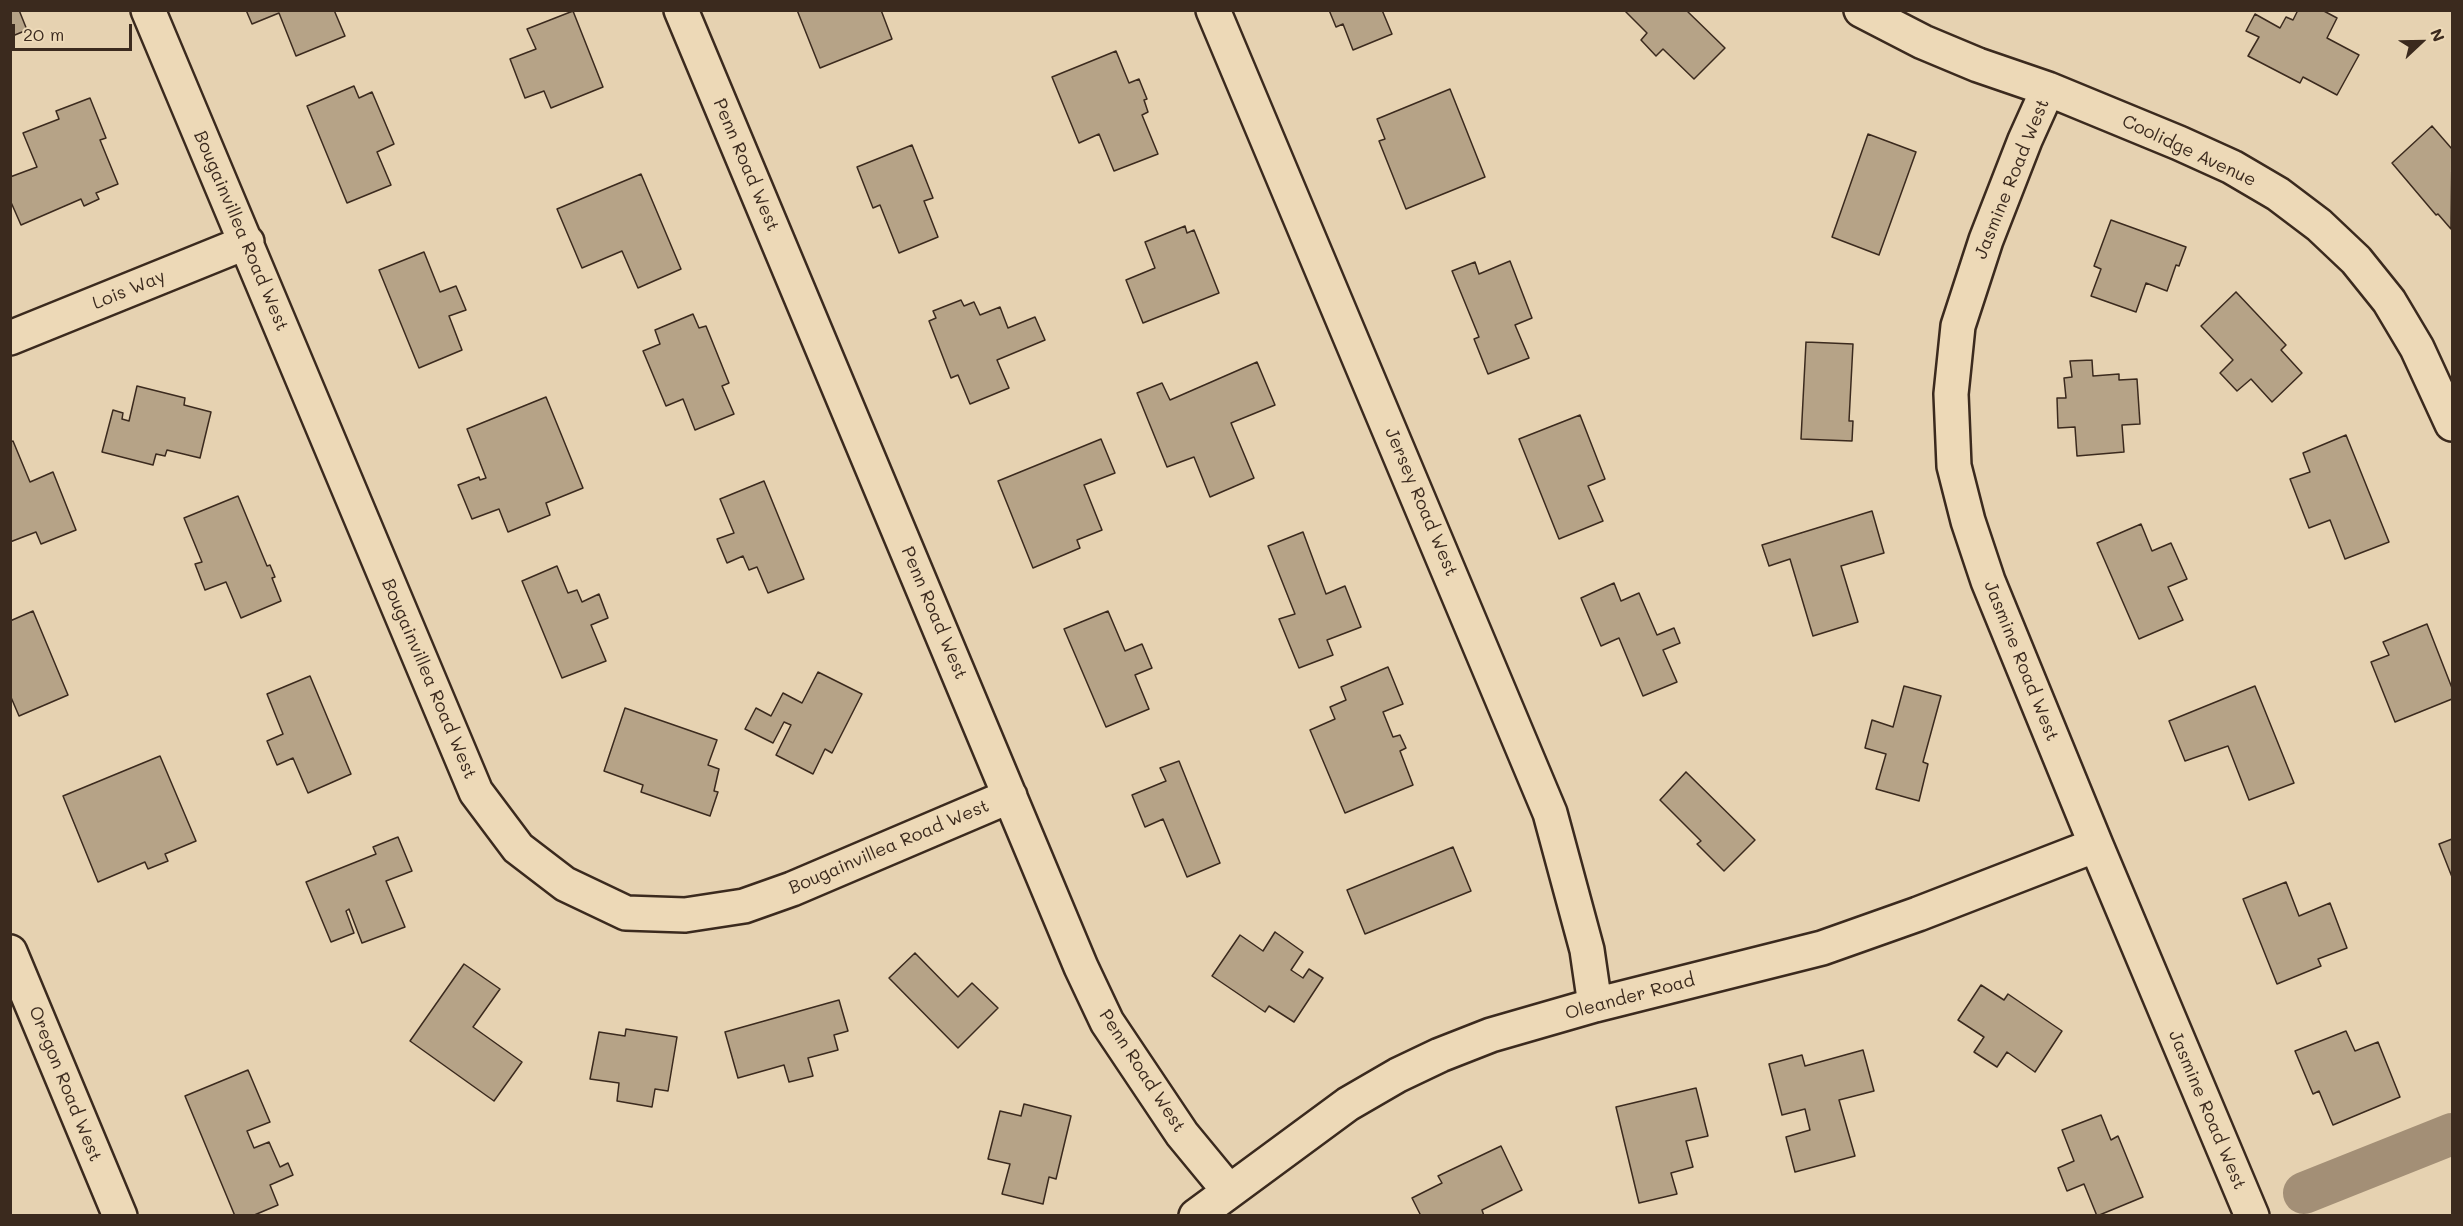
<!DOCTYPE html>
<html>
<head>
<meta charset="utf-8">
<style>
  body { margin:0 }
  #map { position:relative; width:2463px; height:1226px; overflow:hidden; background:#e6d2b1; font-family:Mali,sans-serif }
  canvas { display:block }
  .frame { position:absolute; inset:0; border:12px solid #3b2a1e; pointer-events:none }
  .north { position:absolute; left:2391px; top:12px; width:60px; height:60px; -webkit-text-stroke:4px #edd9b7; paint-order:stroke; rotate:68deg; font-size:16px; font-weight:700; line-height:24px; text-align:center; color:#3b2a1e }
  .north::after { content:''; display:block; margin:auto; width:21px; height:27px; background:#3b2a1e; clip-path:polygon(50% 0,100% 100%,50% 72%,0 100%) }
  .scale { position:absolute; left:12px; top:24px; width:120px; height:27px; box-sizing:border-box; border:3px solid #3b2a1e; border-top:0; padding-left:8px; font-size:18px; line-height:21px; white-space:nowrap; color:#3b2a1e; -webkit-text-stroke:4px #edd9b7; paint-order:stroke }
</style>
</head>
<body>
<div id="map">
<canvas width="2463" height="1226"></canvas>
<div class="frame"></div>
<div class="north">N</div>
<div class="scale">20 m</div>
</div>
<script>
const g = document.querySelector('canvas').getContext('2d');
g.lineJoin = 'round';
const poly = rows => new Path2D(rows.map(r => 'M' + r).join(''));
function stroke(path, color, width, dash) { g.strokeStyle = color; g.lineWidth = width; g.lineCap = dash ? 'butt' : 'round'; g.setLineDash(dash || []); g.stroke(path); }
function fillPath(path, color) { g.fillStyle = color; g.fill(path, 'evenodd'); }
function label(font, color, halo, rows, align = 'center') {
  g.font = font + ' Mali,sans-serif'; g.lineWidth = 5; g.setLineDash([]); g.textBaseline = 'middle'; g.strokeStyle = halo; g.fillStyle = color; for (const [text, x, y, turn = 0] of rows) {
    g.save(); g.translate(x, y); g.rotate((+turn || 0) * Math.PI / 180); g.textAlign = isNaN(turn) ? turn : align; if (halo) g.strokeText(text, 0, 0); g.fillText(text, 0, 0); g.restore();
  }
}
const canal = poly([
  [2304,1193,2452,1134]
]);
const building = poly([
  [10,10,19,10,27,30,10,37,10,10],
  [246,10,334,10,345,36,296,56,279,13,252,24,246,10],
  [797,10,881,10,892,39,820,68,797,10],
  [1329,10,1382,10,1392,34,1353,50,1343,24,1336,27,1329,10],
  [1624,10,1686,10,1725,48,1694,79,1663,49,1656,56,1641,40,1647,33,1624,10],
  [2298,10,2322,10,2337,18,2327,38,2359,55,2337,95,2303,77,2300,83,2248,56,2259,37,2246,31,2255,14,2280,28,2286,17,2293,20,2298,10],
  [573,11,603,87,551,108,544,91,525,98,510,59,536,49,527,29,573,11],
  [1116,51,1129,83,1139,79,1147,99,1144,100,1148,112,1142,115,1158,154,1114,171,1099,134,1079,143,1052,77,1116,51],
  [354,86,359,98,372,92,394,144,377,152,391,185,347,203,307,106,354,86],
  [1450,89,1485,177,1406,209,1379,141,1385,139,1377,119,1450,89],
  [90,98,106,138,100,140,118,184,96,193,99,199,84,206,81,199,21,225,10,200,10,177,37,167,23,133,59,119,56,111,90,98],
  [2432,126,2452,149,2451,229,2438,214,2436,215,2392,163,2432,126],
  [1868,134,1916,152,1879,255,1832,237,1868,134],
  [912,145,933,198,924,201,938,237,899,253,880,205,873,208,857,167,912,145],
  [641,174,681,269,638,288,622,251,582,268,557,209,641,174],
  [2111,220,2186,247,2179,266,2176,265,2167,291,2146,283,2136,312,2091,296,2101,269,2094,266,2111,220],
  [1185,226,1187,233,1194,230,1219,293,1143,323,1126,280,1155,268,1145,242,1185,226],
  [424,252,440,292,456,286,466,310,449,316,462,350,419,368,379,270,424,252],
  [1510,261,1532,318,1515,325,1529,358,1488,374,1474,339,1479,337,1452,271,1475,262,1479,274,1510,261],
  [2236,292,2286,345,2281,350,2302,373,2272,402,2251,379,2237,391,2220,373,2233,360,2201,326,2236,292],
  [961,300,964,306,974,302,980,315,1000,307,1008,328,1035,317,1045,340,997,360,1009,388,970,404,958,375,951,378,929,321,936,318,933,311,961,300],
  [693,314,699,328,706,326,729,383,722,386,734,414,695,430,683,399,666,406,643,351,660,344,655,330,693,314],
  [1806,342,1853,344,1849,421,1853,421,1852,441,1801,439,1806,342],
  [2092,360,2093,376,2119,374,2119,380,2137,379,2140,424,2122,425,2124,452,2077,456,2075,427,2058,428,2057,398,2066,398,2064,378,2072,377,2070,361,2092,360],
  [1257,362,1275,405,1231,423,1254,478,1210,497,1194,457,1167,467,1137,393,1162,383,1170,400,1257,362],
  [137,386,185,398,184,405,211,412,200,458,167,450,165,456,156,454,153,465,102,452,113,410,123,413,122,419,129,421,137,386],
  [546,397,583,488,546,503,550,515,508,532,499,509,472,519,458,485,479,477,480,480,486,478,467,429,546,397],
  [1580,415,1605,479,1588,486,1603,521,1559,539,1519,439,1580,415],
  [2346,435,2389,542,2345,559,2330,520,2309,528,2290,479,2310,472,2303,453,2346,435],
  [1101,439,1115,473,1084,485,1102,530,1077,540,1080,548,1033,568,998,481,1101,439],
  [13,441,30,482,53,472,76,530,41,544,36,532,10,542,10,442,13,441],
  [764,481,804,579,768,593,757,567,749,570,743,556,727,563,717,539,734,533,720,499,764,481],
  [238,496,267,566,270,565,275,577,272,578,281,601,241,618,226,582,205,590,195,564,202,562,184,518,238,496],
  [1872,511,1884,553,1841,566,1858,622,1813,636,1790,559,1769,566,1762,545,1872,511],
  [2141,524,2152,551,2171,543,2187,579,2168,587,2183,620,2139,639,2097,543,2141,524],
  [1303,532,1326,594,1345,586,1361,627,1327,640,1333,655,1299,668,1279,619,1295,614,1268,546,1303,532],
  [557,566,568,593,577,590,582,602,599,594,608,618,591,625,606,661,562,678,522,581,557,566],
  [1614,583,1621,601,1639,593,1657,635,1674,628,1680,643,1663,650,1677,682,1643,696,1619,638,1601,646,1581,598,1614,583],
  [33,611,68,695,19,716,10,695,10,621,33,611],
  [1108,611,1125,651,1142,644,1152,668,1135,675,1149,709,1106,727,1064,629,1108,611],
  [2427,624,2452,688,2452,699,2395,722,2371,662,2389,655,2383,642,2427,624],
  [1388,667,1403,704,1383,712,1393,737,1400,735,1406,748,1400,751,1413,785,1345,813,1310,730,1335,719,1330,707,1346,700,1341,687,1388,667],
  [818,672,862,694,832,753,825,749,813,774,776,755,791,725,784,722,773,743,745,729,756,708,771,716,783,693,802,703,818,672],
  [310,676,351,774,308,793,293,758,277,765,267,741,283,734,267,694,310,676],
  [1904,686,1941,696,1923,762,1928,764,1919,801,1876,789,1886,754,1865,748,1872,720,1893,727,1904,686],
  [2255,686,2294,783,2249,800,2228,746,2185,761,2169,721,2255,686],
  [625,708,717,740,708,765,719,769,714,791,718,792,710,816,641,792,643,785,604,771,625,708],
  [160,756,196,841,165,854,168,861,148,869,145,862,98,882,63,796,160,756],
  [1179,761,1220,863,1187,877,1163,819,1145,827,1132,795,1166,781,1160,768,1179,761],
  [1686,772,1755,840,1724,871,1697,844,1701,841,1660,800,1686,772],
  [398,837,412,871,386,881,405,927,362,943,349,909,346,911,354,933,331,942,306,882,376,854,373,847,398,837],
  [2452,839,2452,877,2439,844,2452,839],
  [1453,847,1471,891,1365,934,1347,890,1453,847],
  [2286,882,2299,916,2330,903,2347,948,2318,959,2321,966,2277,984,2243,899,2286,882],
  [1275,932,1303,952,1291,970,1303,978,1309,969,1323,978,1294,1022,1269,1006,1265,1012,1212,976,1240,935,1263,951,1275,932],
  [915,953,958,997,972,983,998,1008,958,1048,889,978,915,953],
  [464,964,500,989,473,1027,522,1062,494,1101,410,1041,464,964],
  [1981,985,2004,1000,2008,994,2062,1031,2035,1072,2007,1052,1997,1067,1974,1052,1984,1037,1958,1020,1981,985],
  [839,1000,848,1031,834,1035,838,1050,808,1058,813,1076,789,1082,784,1065,738,1078,725,1032,839,1000],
  [626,1029,677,1037,668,1091,655,1089,652,1107,617,1101,619,1083,590,1079,599,1032,625,1036,626,1029],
  [2346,1031,2355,1051,2378,1042,2400,1097,2333,1125,2319,1091,2313,1094,2295,1051,2346,1031],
  [1863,1050,1874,1091,1839,1100,1855,1156,1795,1172,1786,1137,1810,1130,1805,1109,1782,1115,1769,1064,1802,1055,1805,1066,1863,1050],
  [248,1070,270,1122,247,1131,254,1148,269,1142,280,1167,288,1163,293,1175,270,1185,278,1205,252,1216,235,1216,185,1096,248,1070],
  [1696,1088,1708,1136,1686,1141,1693,1167,1671,1173,1677,1194,1639,1203,1616,1107,1696,1088],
  [1024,1104,1071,1116,1056,1179,1049,1177,1043,1204,1002,1194,1010,1164,988,1159,1000,1111,1021,1116,1024,1104],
  [2101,1115,2111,1140,2118,1136,2143,1197,2097,1216,2084,1184,2067,1191,2058,1168,2074,1161,2062,1130,2101,1115],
  [1501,1146,1522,1190,1482,1210,1484,1216,1421,1216,1412,1198,1442,1183,1438,1176,1501,1146]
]);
const minor = poly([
  [148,10,476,792,518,848,565,884,626,913,685,915,744,906,792,889,1010,796],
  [681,10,1081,967,1107,1022,1182,1134,1229,1191],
  [1213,10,1550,813,1587,950,1595,1005],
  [1861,10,1923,42,1978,65,2048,89,2179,143,2232,167,2278,194,2319,225,2356,260,2389,301,2417,348,2452,424],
  [2048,89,2025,140,1986,240,1958,326,1951,394,1954,466,1968,521,1988,581,2096,845,2252,1216],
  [10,338,247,242],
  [10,952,120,1216],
  [1196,1216,1348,1104,1398,1075,1440,1055,1491,1035,1595,1005,1822,948,1918,914,2096,845]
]);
const streetNames = [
  ["Coolidge Avenue",2189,151,25],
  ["Penn Road West",746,165,67],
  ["Jasmine Road West",2012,179,-68],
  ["Bougainvillea Road West",241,231,67],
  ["Lois Way",129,290,-22],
  ["Jersey Road West",1421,502,67],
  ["Penn Road West",934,613,67],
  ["Jasmine Road West",2021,661,68],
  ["Bougainvillea Road West",429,679,67],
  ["Bougainvillea Road West",889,847,-23],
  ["Oleander Road",1630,997,-15],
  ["Penn Road West",1142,1071,57],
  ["Oregon Road West",65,1084,68],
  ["Jasmine Road West",2207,1110,67]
];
stroke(canal, '#a38f76', 42);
fillPath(building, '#b6a387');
stroke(building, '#3b2a1e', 1.5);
stroke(minor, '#3b2a1e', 38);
stroke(minor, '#edd9b7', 33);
label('18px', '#3b2a1e', '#edd9b7', streetNames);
</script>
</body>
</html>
